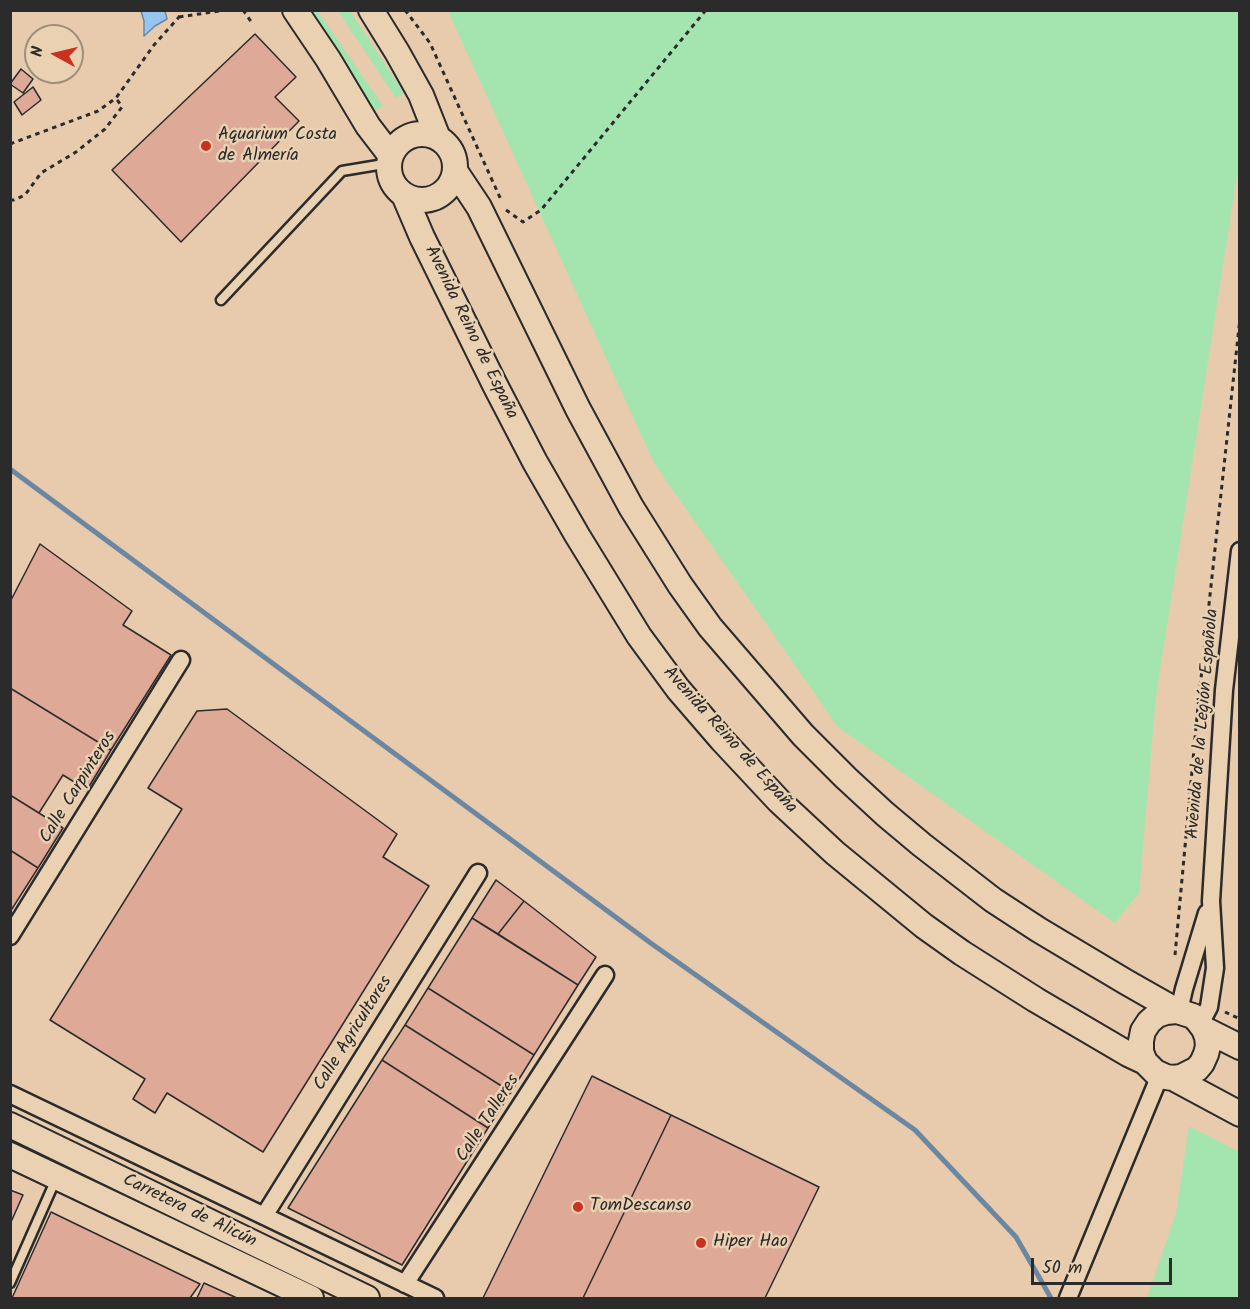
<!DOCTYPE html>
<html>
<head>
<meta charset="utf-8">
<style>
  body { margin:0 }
  #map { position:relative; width:1250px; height:1309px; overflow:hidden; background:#e8caad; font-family:Kalam,sans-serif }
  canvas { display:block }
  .frame { position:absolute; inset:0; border:12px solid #2b2b2b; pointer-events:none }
  .north { position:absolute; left:24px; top:24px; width:60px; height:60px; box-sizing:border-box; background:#ead1b2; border:2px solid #9e8f7c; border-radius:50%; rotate:278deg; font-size:16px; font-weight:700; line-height:24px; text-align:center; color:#2b2b2b }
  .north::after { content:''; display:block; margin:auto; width:21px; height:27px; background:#c8321e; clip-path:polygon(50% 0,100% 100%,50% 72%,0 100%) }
  .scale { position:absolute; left:1031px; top:1258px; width:141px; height:27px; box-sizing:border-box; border:3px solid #2b2b2b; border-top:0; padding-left:8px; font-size:18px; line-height:21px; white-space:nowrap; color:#2b2b2b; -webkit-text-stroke:4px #ead1b2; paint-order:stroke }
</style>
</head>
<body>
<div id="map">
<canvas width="1250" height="1309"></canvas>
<div class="frame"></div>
<div class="north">N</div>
<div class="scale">50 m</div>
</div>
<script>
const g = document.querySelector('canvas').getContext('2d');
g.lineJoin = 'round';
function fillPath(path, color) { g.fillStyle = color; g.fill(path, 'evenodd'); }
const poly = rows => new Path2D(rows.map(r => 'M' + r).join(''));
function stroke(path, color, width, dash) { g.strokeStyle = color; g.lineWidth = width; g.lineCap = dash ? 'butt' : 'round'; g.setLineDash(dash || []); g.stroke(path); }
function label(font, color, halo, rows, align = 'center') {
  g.font = font + ' Kalam,sans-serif'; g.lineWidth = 5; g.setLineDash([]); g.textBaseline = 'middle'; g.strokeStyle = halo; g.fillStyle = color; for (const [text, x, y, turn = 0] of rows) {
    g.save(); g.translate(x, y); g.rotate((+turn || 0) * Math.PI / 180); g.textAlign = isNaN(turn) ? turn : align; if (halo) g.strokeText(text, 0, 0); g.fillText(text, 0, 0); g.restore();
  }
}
const green = poly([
  [306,11,318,11,383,106,374,111],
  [338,11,350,11,404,93,396,98],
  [448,11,1239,11,1239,162,1156,696,1139,893,1115,923,838,727,654,463],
  [1189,1126,1239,1152,1239,1298,1147,1298,1176,1213]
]);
const water = poly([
  [141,11,165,11,167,19,155,26,144,36,144,21,141,11]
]);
const stream = poly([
  [10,469,652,944,915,1130,1016,1237,1051,1298]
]);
const building = poly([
  [255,34,296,77,275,97,299,121,181,242,112,170,255,34],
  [21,69,33,79,23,93,10,84,21,69],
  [33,87,41,100,22,115,14,102,33,87],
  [40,544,132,611,123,625,171,655,111,750,10,688,10,602,40,544],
  [10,688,111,750,87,790,63,775,39,813,10,795,10,688],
  [227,709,397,834,383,857,429,886,263,1152,167,1093,155,1113,133,1099,145,1079,50,1020,182,809,148,788,197,711,227,709],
  [10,795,63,828,38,868,10,850,10,795],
  [10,850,38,868,10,912,10,850],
  [496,880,524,901,498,934,472,918,496,880],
  [524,901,596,957,578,985,498,934,524,901],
  [472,918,578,985,534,1055,428,988,472,918],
  [428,988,534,1055,511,1092,405,1025,428,988],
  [405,1025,511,1092,488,1128,382,1060,405,1025],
  [382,1060,488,1128,402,1265,288,1208,382,1060],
  [592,1076,671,1115,583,1298,483,1298,592,1076],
  [671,1115,819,1187,765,1298,583,1298,671,1115],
  [10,1190,23,1195,11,1222,10,1222,10,1190],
  [51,1212,200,1284,190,1298,12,1298,51,1212],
  [204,1283,237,1298,197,1298,204,1283]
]);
const path = poly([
  [243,10,252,23],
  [405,10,430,43,502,202],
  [179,17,226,10],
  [10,144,98,111,116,98,154,45,179,17,182,10],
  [10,200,14,200,25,195,41,173,76,152,105,129,122,107,116,98],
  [506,210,523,222,541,210,706,10],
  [1175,955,1198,706,1240,318],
  [1225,1012,1240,1019]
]);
const lane = poly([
  [221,300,342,171,390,163],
  [10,1283,56,1179]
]);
const street = poly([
  [10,936,181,660],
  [1179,1011,1184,989,1207,913],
  [1200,1024,1209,1007,1215,968,1211,901,1224,690,1240,551],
  [10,1094,435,1298],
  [264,1216,478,873],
  [405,1284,605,975],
  [1068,1298,1160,1075]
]);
const secondary = poly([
  [295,10,328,59,368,126,391,156],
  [371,10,397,52,421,95,438,138],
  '389 167a33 33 0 1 1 66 0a33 33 0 1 1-66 0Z',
  [455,171,479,207,578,409,631,507,680,585,710,627,803,735,846,778,885,814,922,845,993,900,1039,930,1126,982,1177,1011,1193,1016,1198,1021,1204,1029,1207,1037,1208,1046,1206,1054,1202,1063,1197,1069,1181,1077,1173,1078],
  [404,195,422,237,495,385,535,462,577,535,639,636,678,689,722,740,779,801,835,853,924,926,962,953,1036,1000,1128,1054,1145,1062,1155,1072,1166,1077,1173,1078,1240,1114],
  [1204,1029,1240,1047],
  [1145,1062,1141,1052,1141,1041,1143,1031,1149,1022,1157,1015,1166,1012,1177,1011],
  [10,1125,367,1298],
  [10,1155,311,1298]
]);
const markers = [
  [206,146,6,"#c8321e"],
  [578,1207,6,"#c8321e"],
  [701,1243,6,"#c8321e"]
];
const poiNames = [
  ["Aquarium Costa",218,136],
  ["de Almería",218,157],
  ["TomDescanso",590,1207],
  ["Hiper Hao",713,1243]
];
const streetNames = [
  ["Avenida Reino de España",470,333,64],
  ["Avenida de la Legión Española",1204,724,-85],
  ["Avenida Reino de España",729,741,48],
  ["Calle Carpinteros",79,788,-58],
  ["Calle Agricultores",354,1034,-58],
  ["Calle Talleres",489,1119,-57],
  ["Carretera de Alicún",189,1212,26]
];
fillPath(green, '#a4e5af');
fillPath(water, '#97c5f2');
stroke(water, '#6c87a2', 1.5);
stroke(stream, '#6c87a2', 5);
fillPath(building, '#dea996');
stroke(building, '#2b2b2b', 1.5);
stroke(lane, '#2b2b2b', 13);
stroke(street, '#2b2b2b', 21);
stroke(secondary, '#2b2b2b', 28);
stroke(path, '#2b2b2b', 3, [4.5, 4.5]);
stroke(lane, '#ead1b2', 8);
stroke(street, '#ead1b2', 16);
stroke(secondary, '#ead1b2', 24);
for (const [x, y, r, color] of markers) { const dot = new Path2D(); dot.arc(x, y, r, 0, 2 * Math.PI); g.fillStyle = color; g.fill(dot); stroke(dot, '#ead1b2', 2); }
label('18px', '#2b2b2b', '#ead1b2', poiNames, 'left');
label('18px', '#2b2b2b', '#ead1b2', streetNames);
</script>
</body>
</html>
